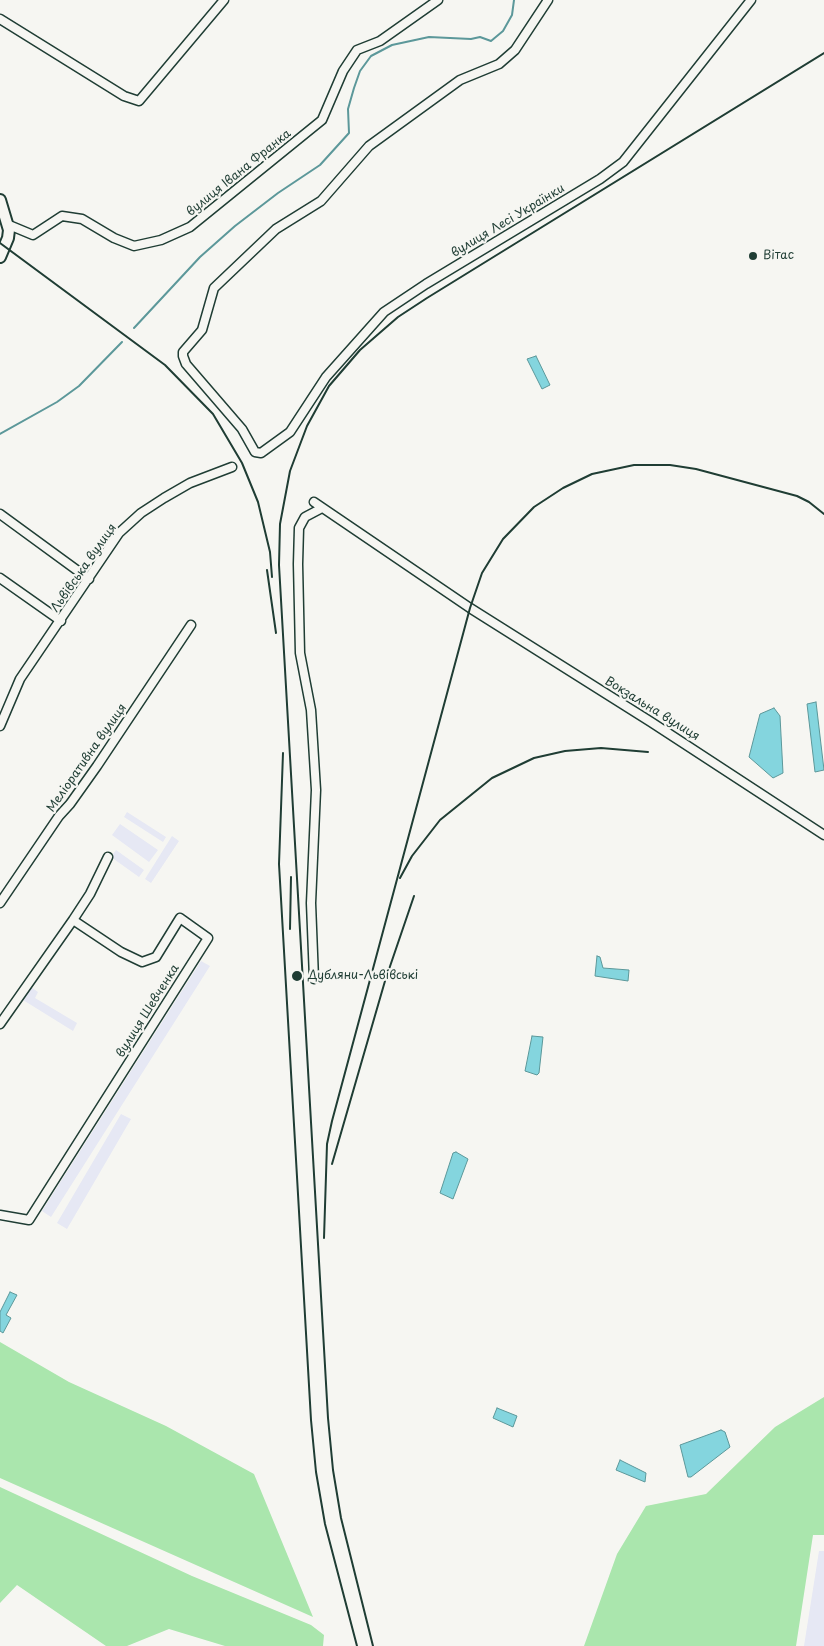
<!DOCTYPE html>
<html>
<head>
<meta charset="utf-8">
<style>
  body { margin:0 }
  canvas { display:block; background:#f6f6f2 }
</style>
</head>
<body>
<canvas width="824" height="1646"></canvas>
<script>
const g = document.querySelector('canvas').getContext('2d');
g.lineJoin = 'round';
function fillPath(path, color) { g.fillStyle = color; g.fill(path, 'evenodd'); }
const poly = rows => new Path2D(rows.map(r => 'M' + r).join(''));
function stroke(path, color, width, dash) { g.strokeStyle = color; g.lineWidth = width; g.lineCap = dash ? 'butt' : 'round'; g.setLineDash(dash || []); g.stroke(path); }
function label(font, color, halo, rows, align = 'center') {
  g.font = font + ' "Playpen Sans",sans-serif'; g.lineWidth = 4.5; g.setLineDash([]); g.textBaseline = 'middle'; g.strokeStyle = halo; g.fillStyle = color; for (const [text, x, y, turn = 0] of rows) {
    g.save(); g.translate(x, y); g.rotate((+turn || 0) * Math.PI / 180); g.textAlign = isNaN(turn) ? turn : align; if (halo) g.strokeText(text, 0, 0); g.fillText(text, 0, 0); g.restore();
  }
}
const built = poly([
  [127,812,166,837,163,842,124,817],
  [120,824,158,850,149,862,112,835],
  [172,836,179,841,151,883,145,879],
  [116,850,144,870,139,877,111,857],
  [201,961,210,966,51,1217,42,1211],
  [31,987,38,992,35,998,77,1023,73,1031,23,1000],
  [121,1114,131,1119,67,1229,57,1223],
  [819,1551,824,1551,824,1646,804,1646]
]);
const green = poly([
  [0,1342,69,1382,166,1426,254,1474,313,1617,0,1478],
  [824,1397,824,1535,813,1535,796,1646,584,1646,617,1554,646,1506,706,1494,775,1427],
  [0,1487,192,1576,311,1625,324,1635,323,1646,225,1646,169,1629,127,1646,106,1646,17,1585,0,1603]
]);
const water = poly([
  [536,356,550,385,542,389,527,359,536,356],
  [816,702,824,770,815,772,807,704,816,702],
  [774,708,780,716,783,773,773,778,749,757,760,714,774,708],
  [597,956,600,957,603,968,629,970,628,981,595,976,597,956],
  [532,1036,543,1037,539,1073,537,1075,525,1071,532,1036],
  [456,1152,468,1159,453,1199,440,1193,453,1153,456,1152],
  [10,1292,17,1295,6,1315,11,1318,3,1333,0,1331,0,1312,10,1292],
  [497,1408,517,1416,513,1427,493,1418,497,1408],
  [721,1430,725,1432,730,1447,691,1477,688,1477,680,1445,721,1430],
  [620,1460,646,1473,645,1482,616,1470,620,1460]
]);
const stream = poly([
  [134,328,200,257,235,226,278,193,320,165,349,133,348,109,354,88,360,71,371,56,392,45,429,37,471,39,480,37,491,41,503,31,512,15,514,0],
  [0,434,57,402,79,386,122,342]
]);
const street = poly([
  [548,0,515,50,499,64,460,80,369,146,321,201,276,229,214,288,202,330,183,352,183,356,186,364,242,429,255,452,261,453,290,432,326,377,384,312,426,284,600,179,623,162,751,0],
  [0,19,124,96,139,101,224,0],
  [9,225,33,235,62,216,82,219,114,238,134,246,161,240,190,227,322,120,343,71,357,50,380,41,438,0],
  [314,502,470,608,651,722,824,835],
  [0,514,89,579],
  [0,578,61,621],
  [0,726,20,679,119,533,141,513,164,498,190,483,232,467],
  [0,903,59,816,70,804,97,766,191,625],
  [314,979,311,903,316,790,311,710,300,653,298,564,299,528,305,517,322,508],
  [0,1024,73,920,90,894,108,857],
  [0,1215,29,1220,208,938,180,918,156,957,142,962,121,952,73,920]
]);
const secondary = poly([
  [0,200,9,230,8,238,0,257]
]);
const rail = poly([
  [0,243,165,365,213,414,242,463,258,502,270,552,272,577],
  [267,570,276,633],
  [283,753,279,864,311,1420,316,1472,325,1524,357,1646],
  [400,878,412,856,440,820,492,778,534,758,565,751,601,748,648,752],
  [290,929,291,877],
  [332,1164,385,981,414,896],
  [324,1238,327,1144,332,1121,470,608,482,573,503,539,534,507,563,488,592,474,634,465,670,465,696,469,797,496,809,502,824,514],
  [373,1646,341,1518,333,1470,328,1418,279,565,280,524,290,471,307,426,329,386,360,350,398,317,427,298,824,53]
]);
const markers = [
  [753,256,5,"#1f3d34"],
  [297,976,6,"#1f3d34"]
];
const streetNames = [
  ["вулиця Івана Франка",239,173,-39],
  ["вулиця Лесі Українки",508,221,-31],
  ["Львівська вулиця",84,568,-55],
  ["Вокзальна вулиця",652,709,32],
  ["Меліоративна вулиця",87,758,-55],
  ["вулиця Шевченка",148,1011,-58]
];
const poiNames = [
  ["Вітас",763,256],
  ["Дубляни-Львівські",308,976]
];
fillPath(built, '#e6e8f4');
fillPath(green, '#aae6ad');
fillPath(water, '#84d5de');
stroke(water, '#5c989a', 1);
stroke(stream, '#5c989a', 2);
stroke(street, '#1f3d34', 11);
stroke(secondary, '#1f3d34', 14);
stroke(street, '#f6f6f2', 8);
stroke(secondary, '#f6f6f2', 10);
stroke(rail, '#1f3d34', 2);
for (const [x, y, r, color] of markers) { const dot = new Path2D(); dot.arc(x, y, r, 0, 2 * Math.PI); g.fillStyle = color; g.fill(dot); stroke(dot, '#f6f6f2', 2); }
label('12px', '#1f3d34', '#f6f6f2', streetNames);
label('12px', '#1f3d34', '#f6f6f2', poiNames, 'left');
</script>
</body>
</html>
